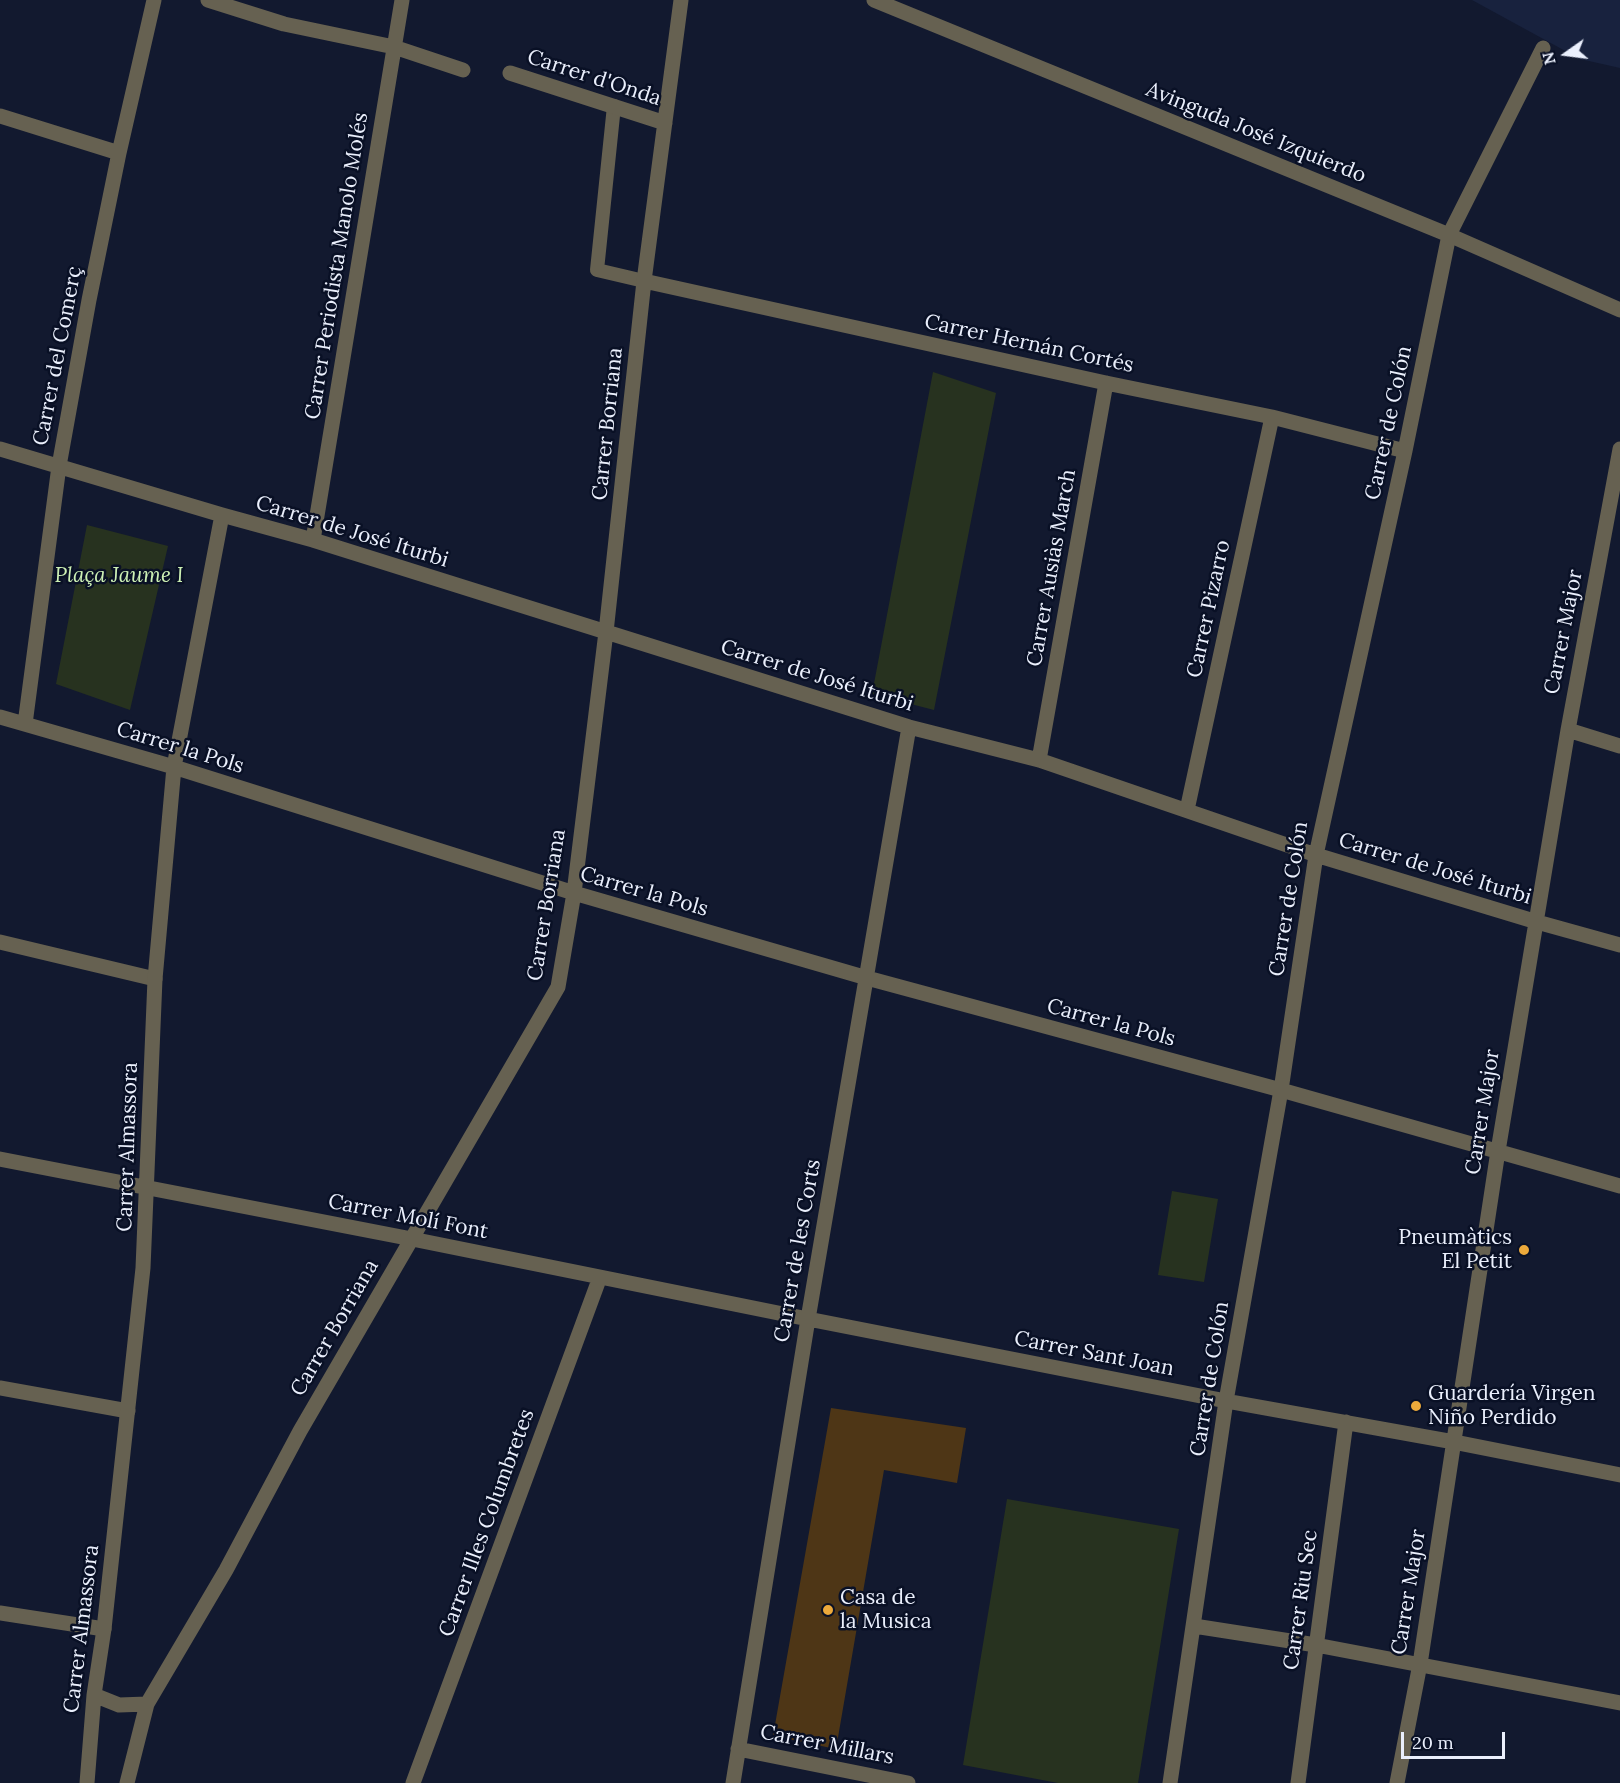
<!DOCTYPE html>
<html>
<head>
<meta charset="utf-8">
<style>
  body { margin:0 }
  #map { position:relative; width:1620px; height:1783px; overflow:hidden; background:#12192f; font-family:Lora,serif }
  canvas { display:block }
  .north { position:absolute; left:1536px; top:24px; width:60px; height:60px; -webkit-text-stroke:4px #091025; paint-order:stroke; rotate:256deg; font-size:16px; font-weight:700; line-height:24px; text-align:center; color:#eaeffc }
  .north::after { content:''; display:block; margin:auto; width:21px; height:27px; background:#eaeffc; clip-path:polygon(50% 0,100% 100%,50% 72%,0 100%) }
  .scale { position:absolute; left:1401px; top:1732px; width:104px; height:27px; box-sizing:border-box; border:3px solid #eaeffc; border-top:0; padding-left:8px; font-size:18px; line-height:21px; white-space:nowrap; color:#eaeffc; -webkit-text-stroke:4px #091025; paint-order:stroke }
</style>
</head>
<body>
<div id="map">
<canvas width="1620" height="1783"></canvas>
<div class="north">N</div>
<div class="scale">20 m</div>
</div>
<script>
const g = document.querySelector('canvas').getContext('2d');
g.lineJoin = 'round';
function fillPath(path, color) { g.fillStyle = color; g.fill(path, 'evenodd'); }
const poly = rows => new Path2D(rows.map(r => 'M' + r).join(''));
function stroke(path, color, width, dash) { g.strokeStyle = color; g.lineWidth = width; g.lineCap = dash ? 'butt' : 'round'; g.setLineDash(dash || []); g.stroke(path); }
function label(font, color, halo, rows, align = 'center') {
  g.font = font + ' Lora,serif'; g.lineWidth = 5; g.setLineDash([]); g.textBaseline = 'middle'; g.strokeStyle = halo; g.fillStyle = color; for (const [text, x, y, turn = 0] of rows) {
    g.save(); g.translate(x, y); g.rotate((+turn || 0) * Math.PI / 180); g.textAlign = isNaN(turn) ? turn : align; if (halo) g.strokeText(text, 0, 0); g.fillText(text, 0, 0); g.restore();
  }
}
const built = poly([
  [1472,0,1620,0,1620,68,1580,59]
]);
const green = poly([
  [933,372,996,393,934,710,872,694],
  [87,525,168,546,130,710,56,684],
  [1172,1191,1218,1199,1204,1282,1158,1275],
  [1007,1499,1179,1529,1138,1783,1058,1783,963,1765]
]);
const building = poly([
  [831,1408,966,1428,957,1483,884,1470,836,1749,773,1736]
]);
const service = poly([
  [614,106,597,270,644,281]
]);
const pedestrian = poly([
  [0,942,155,979],
  [0,1388,128,1411],
  [0,1613,104,1629]
]);
const minor = poly([
  [208,0,284,24,394,47,463,70],
  [874,0,1449,235,1620,310],
  [510,73,665,123],
  [0,116,119,153],
  [644,281,1106,383,1272,417,1405,451],
  [0,449,222,515,313,540,909,727,1039,760,1316,855,1537,922,1620,945],
  [313,540,402,0],
  [0,717,174,767,574,893,867,978,1281,1090,1620,1186],
  [25,724,59,466,89,300,119,153,154,0],
  [1568,730,1620,746],
  [1039,760,1106,383],
  [1187,810,1272,417],
  [0,1159,412,1239,808,1319,1226,1401,1454,1442,1620,1475],
  [1194,1626,1316,1645,1620,1703],
  [94,1695,119,1705,147,1704],
  [738,1749,908,1783],
  [87,1783,94,1695,104,1629,143,1268,155,979,174,767,222,515],
  [127,1783,147,1704,226,1570,300,1431,558,987,574,893,606,632,644,281,681,0],
  [413,1783,600,1277],
  [733,1783,808,1319,909,727],
  [1170,1783,1226,1401,1281,1090,1316,855,1405,451,1449,235,1543,48],
  [1298,1783,1346,1422],
  [1397,1783,1420,1664,1498,1151,1568,730,1620,449]
]);
const markers = [
  [1524,1250,6,"#eca93b"],
  [1416,1406,6,"#eca93b"],
  [828,1610,6,"#eca93b"]
];
const streetNames = [
  ["Carrer d'Onda",594,78,18],
  ["Avinguda José Izquierdo",1256,133,22],
  ["Carrer Periodista Manolo Molés",337,266,-81],
  ["Carrer Hernán Cortés",1029,344,12],
  ["Carrer del Comerç",58,356,-79],
  ["Carrer de Colón",1389,423,-78],
  ["Carrer Borriana",608,424,-84],
  ["Carrer de José Iturbi",352,532,17],
  ["Carrer Ausiàs March",1052,568,-80],
  ["Carrer Pizarro",1209,609,-78],
  ["Carrer Major",1564,632,-79],
  ["Carrer de José Iturbi",817,676,17],
  ["Carrer la Pols",180,748,17],
  ["Carrer de José Iturbi",1435,869,17],
  ["Carrer la Pols",644,892,16],
  ["Carrer de Colón",1289,899,-81],
  ["Carrer Borriana",547,905,-81],
  ["Carrer la Pols",1111,1023,15],
  ["Carrer Major",1483,1112,-81],
  ["Carrer Almassora",128,1147,-88],
  ["Carrer Molí Font",408,1217,11],
  ["Carrer de les Corts",798,1251,-80],
  ["Carrer Borriana",335,1328,-60],
  ["Carrer Sant Joan",1094,1354,11],
  ["Carrer de Colón",1210,1379,-81],
  ["Carrer Illes Columbretes",487,1523,-70],
  ["Carrer Major",1409,1592,-81],
  ["Carrer Riu Sec",1301,1600,-82],
  ["Carrer Almassora",82,1629,-83],
  ["Carrer Millars",827,1745,11]
];
const parkNames = [
  ["Plaça Jaume I",119,576]
];
const poiNames = [
  ["Pneumàtics",1512,1238,"right"],
  ["El Petit",1512,1262,"right"],
  ["Guardería Virgen",1428,1394],
  ["Niño Perdido",1428,1418],
  ["Casa de",840,1598],
  ["la Musica",840,1622]
];
fillPath(built, '#18223e');
fillPath(green, '#27321f');
fillPath(building, '#4e3616');
stroke(service, '#666151', 14);
stroke(pedestrian, '#666151', 15);
stroke(minor, '#666151', 15);
for (const [x, y, r, color] of markers) { const dot = new Path2D(); dot.arc(x, y, r, 0, 2 * Math.PI); g.fillStyle = color; g.fill(dot); stroke(dot, '#091025', 2); }
label('21px', '#eaeffc', '#091025', streetNames);
label('italic 21px', '#cef1b5', '#091025', parkNames);
label('21px', '#eaeffc', '#091025', poiNames, 'left');
</script>
</body>
</html>
